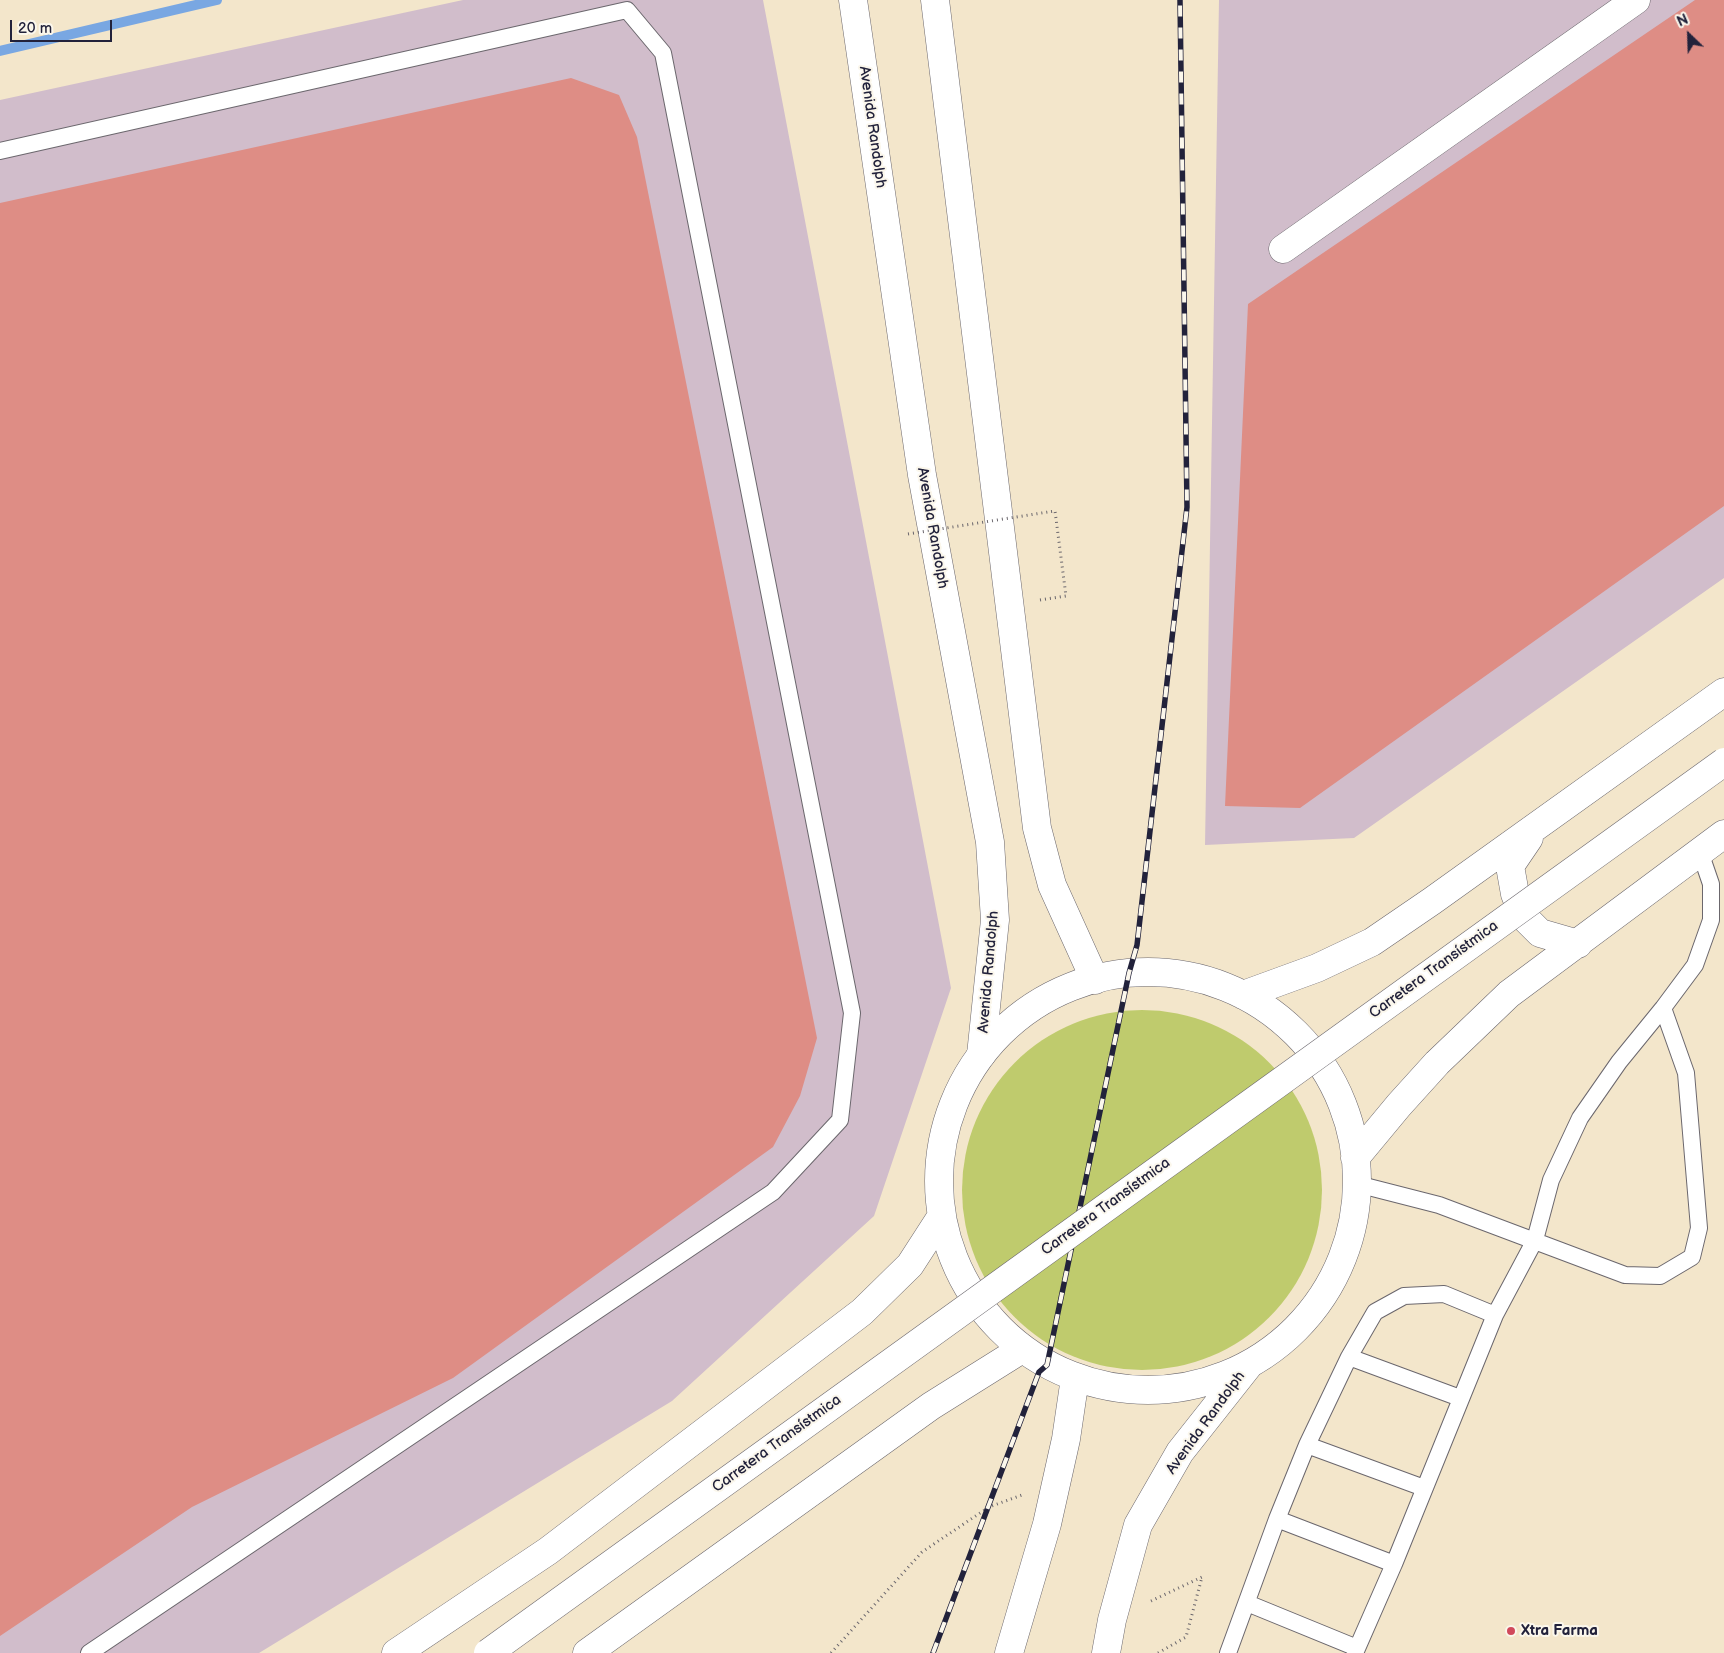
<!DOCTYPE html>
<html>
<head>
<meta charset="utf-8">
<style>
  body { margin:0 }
  #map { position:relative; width:1724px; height:1653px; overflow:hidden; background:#f3e6cb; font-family:"Balsamiq Sans",sans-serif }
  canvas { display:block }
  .north { position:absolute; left:1664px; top:10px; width:50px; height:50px; -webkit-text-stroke:4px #fbf7ec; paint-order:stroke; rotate:336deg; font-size:14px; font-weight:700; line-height:20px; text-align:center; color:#22223b }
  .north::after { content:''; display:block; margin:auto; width:18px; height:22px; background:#22223b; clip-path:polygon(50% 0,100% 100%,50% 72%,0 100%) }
  .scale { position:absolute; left:10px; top:20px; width:102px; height:22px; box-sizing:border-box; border:2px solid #22223b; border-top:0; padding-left:6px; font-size:15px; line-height:18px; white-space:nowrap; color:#22223b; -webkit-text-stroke:4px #fbf7ec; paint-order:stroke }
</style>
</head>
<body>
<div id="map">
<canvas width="1724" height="1653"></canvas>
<div class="north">N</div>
<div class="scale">20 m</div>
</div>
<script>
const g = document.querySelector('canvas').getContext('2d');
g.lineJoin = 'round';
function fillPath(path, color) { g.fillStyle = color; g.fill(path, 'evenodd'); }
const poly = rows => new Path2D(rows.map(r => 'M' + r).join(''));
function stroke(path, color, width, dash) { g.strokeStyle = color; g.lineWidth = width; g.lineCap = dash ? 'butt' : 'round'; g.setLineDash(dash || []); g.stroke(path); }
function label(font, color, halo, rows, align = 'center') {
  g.font = font + ' "Balsamiq Sans",sans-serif'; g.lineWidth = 4; g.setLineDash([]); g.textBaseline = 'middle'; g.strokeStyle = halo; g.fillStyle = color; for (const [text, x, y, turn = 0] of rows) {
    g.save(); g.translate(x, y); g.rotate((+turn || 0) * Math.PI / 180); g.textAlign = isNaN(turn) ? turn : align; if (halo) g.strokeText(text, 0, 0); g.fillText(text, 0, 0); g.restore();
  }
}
const industrial = poly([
  [463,0,763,0,951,988,874,1216,672,1401,259,1653,0,1653,0,100],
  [1219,0,1724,0,1724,578,1354,838,1205,845]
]);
const green = poly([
  '962 1190a180 180 0 1 1 360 0a180 180 0 1 1-360 0Z'
]);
const stream = poly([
  [0,51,217,0]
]);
const building = poly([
  [1695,0,1724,0,1724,506,1300,808,1225,806,1248,304],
  [571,78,619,95,637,137,817,1038,800,1096,773,1147,453,1378,192,1507,0,1636,0,203]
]);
const path = poly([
  [1040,600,1066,596,1055,511,1048,512],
  [1151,1601,1202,1577],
  [831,1653,922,1552,989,1507,1022,1495],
  [1158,1653,1186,1637,1202,1577]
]);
const lane = poly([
  [0,151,627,10,663,53,852,1013,840,1120,773,1192,89,1653],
  [1357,1184,1439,1205,1625,1275,1660,1276,1692,1257,1699,1228,1686,1073,1663,1008],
  [1349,1357,1460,1398],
  [1307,1445,1424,1488],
  [1277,1519,1394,1564],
  [1247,1603,1357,1648],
  [1228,1653,1277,1519,1307,1445,1349,1357,1375,1312,1404,1296,1444,1294,1495,1315],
  [1355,1653,1394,1564,1495,1315,1535,1240,1551,1180,1580,1118,1619,1062,1663,1008,1695,965,1711,920,1711,884,1700,852]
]);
const street = poly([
  [1283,249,1636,0]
]);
const secondary = poly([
  [853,0,922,475,990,842,995,920,981,1055],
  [935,0,1037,828,1052,885,1095,980]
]);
const primary = poly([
  [1529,838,1510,866,1515,894,1524,917,1540,933,1578,944],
  '939 1181a209 209 0 1 1 418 0a209 209 0 1 1-418 0Z',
  [1243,995,1317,968,1372,942,1432,901,1724,692],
  [1355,1158,1399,1105,1437,1063,1509,994,1724,834],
  [396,1653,548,1551,862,1312,910,1265,941,1217],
  [587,1653,931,1406,1022,1349],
  [1009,1653,1047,1524,1066,1439,1075,1378],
  [1106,1653,1112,1620,1138,1525,1180,1452,1248,1366]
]);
const rail = poly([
  [933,1653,1039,1372,1047,1365,1129,973,1137,945,1187,507,1180,0]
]);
const pathBridge = poly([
  [908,534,1048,512]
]);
const primaryBridge = poly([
  [488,1653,1724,762]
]);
const markers = [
  [1511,1631,5,"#d1495b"]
];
const streetNames = [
  ["Avenida Randolph",872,127,82],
  ["Avenida Randolph",932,528,80],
  ["Carretera Transístmica",1434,970,-36],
  ["Avenida Randolph",989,972,-85],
  ["Carretera Transístmica",1106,1207,-36],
  ["Avenida Randolph",1206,1423,-54],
  ["Carretera Transístmica",777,1444,-36]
];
const poiNames = [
  ["Xtra Farma",1521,1631]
];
fillPath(industrial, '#d1bdcb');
fillPath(green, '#bfcb6d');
stroke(stream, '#79a7e2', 10);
fillPath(building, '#de8d85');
stroke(lane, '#6b676d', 18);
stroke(street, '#6b676d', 29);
stroke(secondary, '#6b676d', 29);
stroke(primary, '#6b676d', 29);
stroke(path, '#6b676d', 3, [1, 4]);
stroke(lane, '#fff', 16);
stroke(street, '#fff', 28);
stroke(secondary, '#fff', 28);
stroke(primary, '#fff', 28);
stroke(rail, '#22223b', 5.5);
stroke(rail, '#fbf7ec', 4, [11]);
stroke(primaryBridge, '#6b676d', 29, []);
stroke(pathBridge, '#6b676d', 3, [1, 4]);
stroke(primaryBridge, '#fff', 28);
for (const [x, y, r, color] of markers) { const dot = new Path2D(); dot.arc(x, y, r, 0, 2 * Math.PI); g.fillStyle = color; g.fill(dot); stroke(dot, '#fbf7ec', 2); }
label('15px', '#22223b', '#fbf7ec', streetNames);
label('bold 15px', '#22223b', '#fbf7ec', poiNames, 'left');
</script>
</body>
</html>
